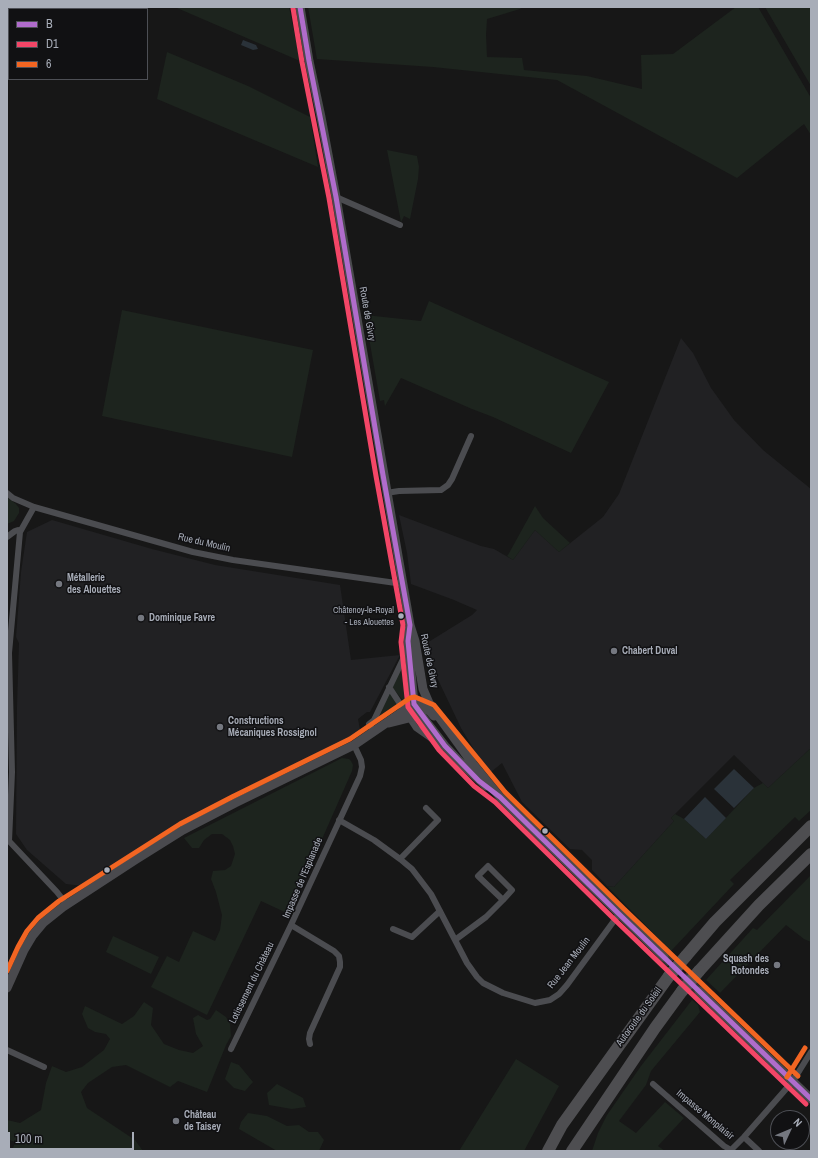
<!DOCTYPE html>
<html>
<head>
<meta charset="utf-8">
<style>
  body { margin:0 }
  #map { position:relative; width:818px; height:1158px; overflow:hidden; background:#171717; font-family:"Archivo Narrow",sans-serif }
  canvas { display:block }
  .frame { position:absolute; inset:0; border:8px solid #a8adb8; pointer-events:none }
  .legend { position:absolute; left:8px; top:8px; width:140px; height:72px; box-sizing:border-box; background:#111113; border:1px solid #4d4f55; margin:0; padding:5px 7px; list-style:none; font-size:12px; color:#a8adb8 }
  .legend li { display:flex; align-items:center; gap:8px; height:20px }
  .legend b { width:20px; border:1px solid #4d4f55 }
  .north { position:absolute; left:770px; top:1110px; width:40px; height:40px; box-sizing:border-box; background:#111113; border:1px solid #4d4f55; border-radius:50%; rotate:46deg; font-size:11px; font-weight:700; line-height:16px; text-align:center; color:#a8adb8 }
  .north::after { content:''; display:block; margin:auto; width:14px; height:18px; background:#757880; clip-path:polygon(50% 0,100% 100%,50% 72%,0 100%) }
  .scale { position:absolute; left:8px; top:1132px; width:126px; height:18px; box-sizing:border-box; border:2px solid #a8adb8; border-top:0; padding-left:5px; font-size:12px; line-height:14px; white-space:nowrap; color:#a8adb8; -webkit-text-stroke:3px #111113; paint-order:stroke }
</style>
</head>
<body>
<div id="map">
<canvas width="818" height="1158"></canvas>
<div class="frame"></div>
<ul class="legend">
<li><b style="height:5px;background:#b06ccc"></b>B</li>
<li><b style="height:5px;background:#f34667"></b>D1</li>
<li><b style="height:5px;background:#f26522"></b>6</li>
</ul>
<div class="north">N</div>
<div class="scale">100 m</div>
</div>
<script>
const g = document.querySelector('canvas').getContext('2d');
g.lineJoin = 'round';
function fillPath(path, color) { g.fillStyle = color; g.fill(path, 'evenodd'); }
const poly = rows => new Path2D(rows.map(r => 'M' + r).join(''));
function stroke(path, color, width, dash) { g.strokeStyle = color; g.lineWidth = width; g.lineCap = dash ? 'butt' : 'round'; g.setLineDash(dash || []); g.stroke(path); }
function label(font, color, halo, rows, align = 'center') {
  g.font = font + ' "Archivo Narrow",sans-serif'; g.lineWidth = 3; g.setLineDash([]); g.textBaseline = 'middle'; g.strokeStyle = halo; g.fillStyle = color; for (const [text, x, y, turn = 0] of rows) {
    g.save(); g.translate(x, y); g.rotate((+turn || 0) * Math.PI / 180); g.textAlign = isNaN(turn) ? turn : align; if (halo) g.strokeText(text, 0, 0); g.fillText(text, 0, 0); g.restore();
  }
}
const built = poly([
  [681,338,693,353,711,388,734,420,763,450,811,489,811,748,768,788,734,755,671,818,674,821,614,887,607,886,592,870,592,860,582,850,570,849,522,802,502,763,491,772,475,751,461,728,422,646,472,615,477,610,454,600,411,584,407,553,399,515,481,546,494,549,513,560,535,530,559,552,603,517,619,494],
  [52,520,152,549,215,565,340,585,351,660,400,655,370,712,367,712,358,719,360,730,359,733,334,748,290,766,247,788,144,846,83,886,66,884,27,850,16,834,17,707,19,643,16,637,21,572,27,532]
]);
const green = poly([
  [177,7,289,7,300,61,177,8],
  [308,7,522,7,520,9,487,19,486,35,487,57,522,58,524,70,587,76,642,89,641,55,673,54,736,7,758,7,811,98,811,135,804,124,737,178,557,80,433,67,317,59],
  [765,7,811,7,811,86],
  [167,52,248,86,310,117,318,167,157,99],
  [387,150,417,156,419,167,418,179,410,219,404,216,401,222],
  [429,301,609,382,571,453,493,417,472,409,401,378,385,406,384,400,380,401,365,315,421,321],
  [122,310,313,350,292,457,102,416],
  [7,497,16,504,19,508,19,513,14,521,7,524],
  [535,506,543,518,570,543,559,552,535,530,513,560,507,556,508,555],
  [406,655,409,690,409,697,405,703,392,687],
  [389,691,401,707,379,722,374,723],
  [811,748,811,810,799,821,795,817,730,880,734,884,671,951,607,886,614,887,674,821,671,818,675,814,684,819,706,839,754,788,763,783,768,788],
  [342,758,349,759,351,761,353,765,352,771,289,914,261,901,207,1015,151,987,167,956,179,962,193,931,215,941,220,930,222,915,216,892,211,879,213,871,225,870,231,866,235,854,233,846,230,840,222,834,212,834,204,840,199,848,192,848,184,838],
  [811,875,811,942,804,939,786,925,720,993,706,980,753,928,757,930],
  [113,936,159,957,151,974,106,952],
  [692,1000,698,1005,700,1012,651,1071,646,1085,619,1121,636,1133,665,1102,684,1118,658,1146,665,1151,592,1151,598,1133,607,1115,641,1066],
  [144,1002,153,1008,151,1025,164,1044,179,1050,193,1053,203,1046,196,1034,193,1018,198,1015,207,1020,210,1019,216,1010,226,1017,230,1024,231,1036,226,1045,207,1092,178,1081,170,1087,126,1065,112,1067,88,1083,81,1092,87,1108,135,1140,143,1151,12,1151,15,1142,7,1139,7,1120,20,1123,41,1110,46,1083,52,1066,66,1072,82,1067,104,1050,110,1039,106,1034,95,1032,88,1028,82,1014,85,1006,122,1024,134,1016],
  [516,1059,559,1086,524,1151,459,1151],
  [231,1062,239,1065,253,1082,245,1091,234,1088,225,1079],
  [277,1084,303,1098,306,1107,292,1109,269,1105,267,1093],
  [248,1113,267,1116,287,1126,299,1125,309,1132,318,1132,324,1140,319,1151,277,1151,239,1129,241,1122]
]);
const water = poly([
  [243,40,256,45,258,49,253,50,241,45],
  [734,769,754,788,734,808,714,789],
  [705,797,726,818,706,839,684,819]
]);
const secondaryTunnel = poly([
  [664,957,699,991]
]);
const street = poly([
  [336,197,400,225],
  [7,493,13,498,34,507,193,552,233,560,403,584],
  [386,493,399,491,441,490,448,485,452,479,471,436],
  [7,537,15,531,18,530,20,532],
  [389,687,416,728,443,747],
  [374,731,369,724,374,720,404,657,407,646],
  [339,820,374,840,400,859,412,869,431,894,467,963,477,977,483,983,503,993,535,1003,550,1000,559,994,567,985,619,914],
  [9,841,12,772,9,653,20,532,34,507],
  [9,841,57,892,67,905],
  [400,859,438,820,426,808],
  [291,925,334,951,339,956,340,962,340,967,310,1033,309,1039,310,1044],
  [393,929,412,937,440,911],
  [455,940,486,917,503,900,512,890,488,866,478,876,503,900],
  [231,1049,291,925,360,776,362,767,361,760,354,745],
  [7,1050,44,1067],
  [653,1084,724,1146,731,1150,744,1137,793,1081,811,1052],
  [744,1137,759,1151]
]);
const secondary = poly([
  [300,7,309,61,321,117,336,197,410,625,415,641,423,689,429,703,473,764,500,797,664,957],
  [409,629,408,641,414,704,421,715,445,746,463,765,486,786],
  [389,723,421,715,423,711],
  [7,988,24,950,33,935,43,923,63,907,135,860,183,830,235,803,354,745,414,704,429,710,434,716],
  [699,991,811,1099]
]);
const highway = poly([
  [686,956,715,922,811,826],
  [699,971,759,905,811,854],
  [548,1151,562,1125,669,976],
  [572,1151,655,1028,682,991]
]);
const highwayBridge = poly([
  [669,976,686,956],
  [682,991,699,971]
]);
const bus1 = poly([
  [300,7,309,61,336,197,383,475,410,625,408,641,414,704,445,746,479,781,500,797,619,914,811,1099]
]);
const bus2 = poly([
  [293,8,302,62,329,198,376,476,403,625,401,642,408,707,439,750,474,786,495,802,614,919,806,1104]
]);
const bus3 = poly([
  [7,971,18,947,27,931,38,918,59,901,180,824,232,797,350,739,410,698,415,697,434,705,505,792,624,909,798,1076],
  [787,1077,805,1048]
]);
const markers = [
  [59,584,4,"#757880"],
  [401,616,3.5,"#a8adb8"],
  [141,618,4,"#757880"],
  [614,651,4,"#757880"],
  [220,727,4,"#757880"],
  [545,831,3.5,"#a8adb8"],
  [107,870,3.5,"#a8adb8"],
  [777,965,4,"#757880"],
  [176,1121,4,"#757880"]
];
const busNames = [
  ["Châtenoy-le-Royal",394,611],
  ["- Les Alouettes",394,623]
];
const streetNames = [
  ["Route de Givry",367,314,80],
  ["Rue du Moulin",204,543,13],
  ["Route de Givry",429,661,78],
  ["Impasse de l'Esplanade",303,878,-67],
  ["Rue Jean Moulin",569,963,-52],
  ["Lotissement du Château",252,983,-64],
  ["Autoroute du Soleil",639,1017,-54],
  ["Impasse Monplaisir",705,1115,40]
];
const poiNames = [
  ["Métallerie",67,578],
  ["des Alouettes",67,590],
  ["Dominique Favre",149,618],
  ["Chabert Duval",622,651],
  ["Constructions",228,721],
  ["Mécaniques Rossignol",228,733],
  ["Squash des",769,959,"right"],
  ["Rotondes",769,971,"right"],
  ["Château",184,1115],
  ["de Taisey",184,1127]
];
fillPath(built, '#212123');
fillPath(green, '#1d241e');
fillPath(water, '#2a3239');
stroke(secondaryTunnel, '#343537', 9, [9, 4.5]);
stroke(street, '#4b4c50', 6);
stroke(secondary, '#4a4a4e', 9);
stroke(highway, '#4e4e51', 12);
stroke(highwayBridge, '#4e4e51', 12);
stroke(bus1, '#b06ccc', 5);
stroke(bus2, '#f34667', 5);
stroke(bus3, '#f26522', 5);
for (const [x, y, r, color] of markers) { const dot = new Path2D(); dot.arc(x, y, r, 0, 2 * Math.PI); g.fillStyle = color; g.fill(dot); stroke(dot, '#111113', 1.5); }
label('9px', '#a8adb8', '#111113', busNames, 'right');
label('10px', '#a8adb8', '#111113', streetNames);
label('bold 10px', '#a8adb8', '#111113', poiNames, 'left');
</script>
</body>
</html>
